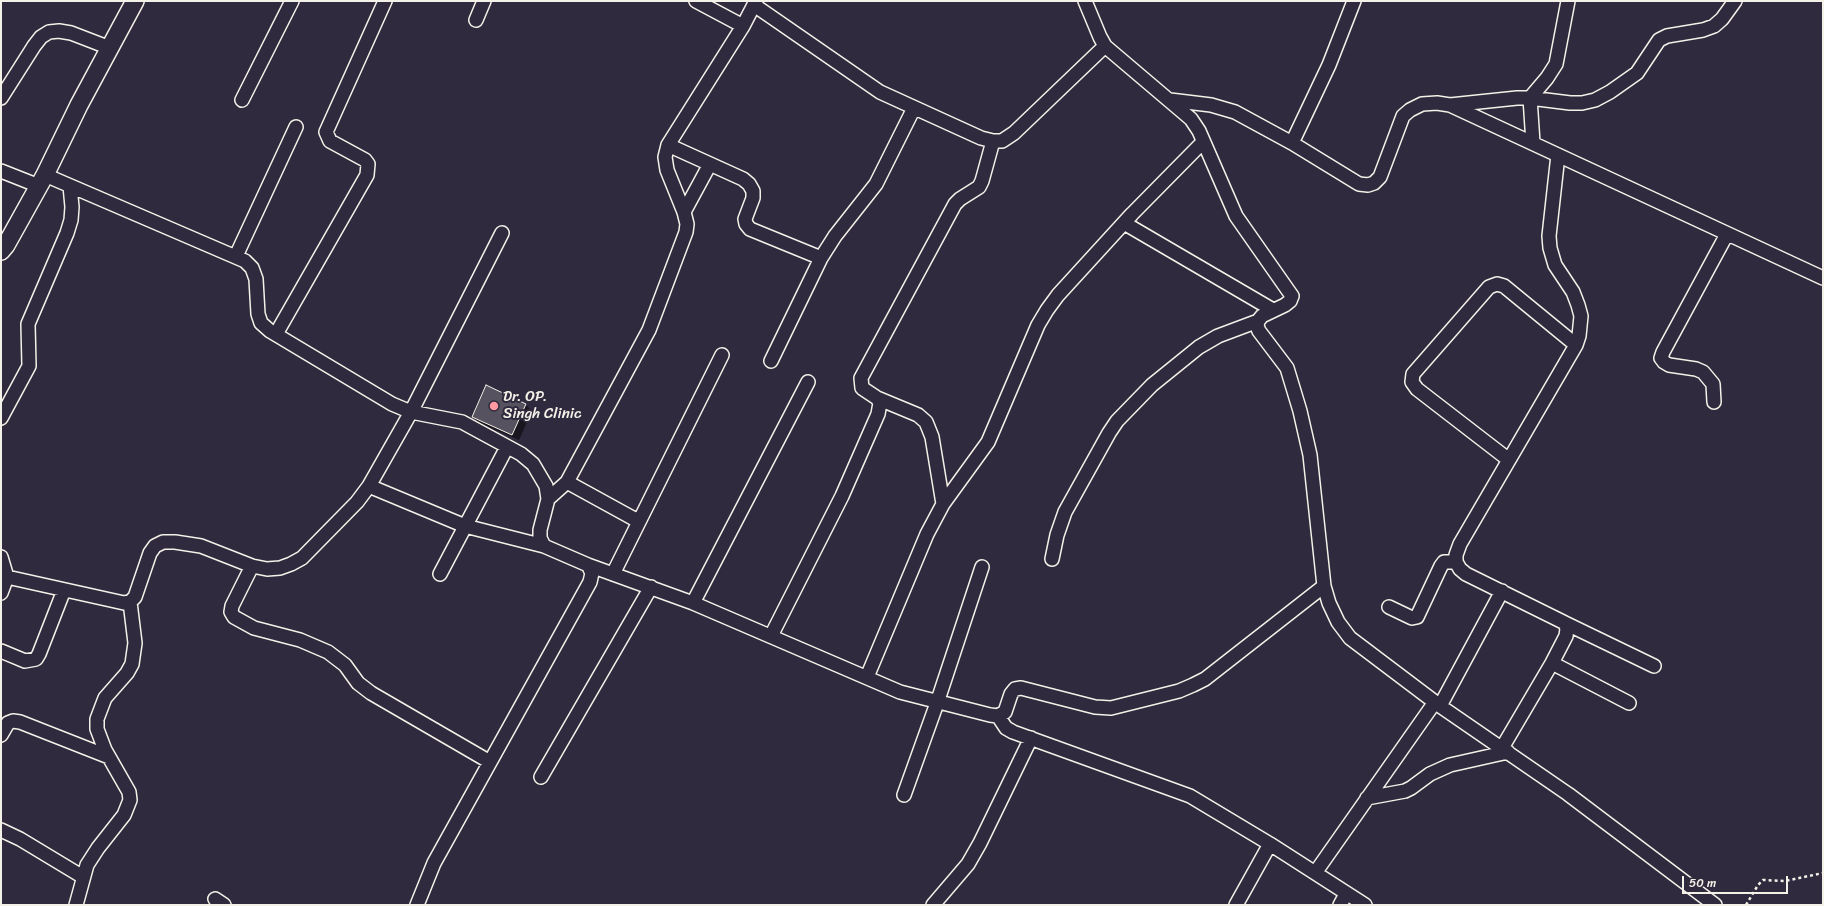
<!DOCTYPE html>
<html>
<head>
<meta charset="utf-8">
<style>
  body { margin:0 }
  #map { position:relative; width:1824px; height:906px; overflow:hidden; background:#2f2a3d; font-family:Sriracha,sans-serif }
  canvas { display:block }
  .frame { position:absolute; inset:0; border:2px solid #f4f1e8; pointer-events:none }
  .scale { position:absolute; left:1682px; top:876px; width:106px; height:18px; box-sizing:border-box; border:2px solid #f4f1e8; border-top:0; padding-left:5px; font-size:12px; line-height:14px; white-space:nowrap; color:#f4f1e8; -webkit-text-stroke:3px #2f2a3d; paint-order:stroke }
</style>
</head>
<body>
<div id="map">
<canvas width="1824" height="906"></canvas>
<div class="frame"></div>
<div class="scale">50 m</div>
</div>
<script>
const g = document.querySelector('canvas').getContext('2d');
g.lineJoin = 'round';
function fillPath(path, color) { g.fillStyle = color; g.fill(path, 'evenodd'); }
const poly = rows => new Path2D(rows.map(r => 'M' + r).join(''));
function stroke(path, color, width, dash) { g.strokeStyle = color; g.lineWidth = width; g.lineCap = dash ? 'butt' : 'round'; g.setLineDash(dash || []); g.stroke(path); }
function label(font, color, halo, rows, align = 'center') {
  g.font = font + ' Sriracha,sans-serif'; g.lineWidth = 4; g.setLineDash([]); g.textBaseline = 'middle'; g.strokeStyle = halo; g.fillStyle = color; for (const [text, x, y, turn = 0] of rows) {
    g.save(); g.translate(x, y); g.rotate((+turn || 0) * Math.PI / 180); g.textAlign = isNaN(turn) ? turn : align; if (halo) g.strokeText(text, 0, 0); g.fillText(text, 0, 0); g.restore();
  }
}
const shadow = poly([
  [486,387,526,405,532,411,519,440,479,423,473,417]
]);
const building = poly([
  [486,385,526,404,512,435,472,417,486,385]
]);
const path = poly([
  [1746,905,1758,885,1763,880,1785,881,1823,873]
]);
const minor = poly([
  [696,1,743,26],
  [1085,1,1100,37,1105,46,1191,119,1199,131,1236,216,1292,296,1290,301,1285,305,1262,316,1258,321,1257,326,1259,331,1287,368,1300,411,1310,455,1324,586,1329,603,1338,622,1350,638,1440,706,1568,794,1715,905],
  [754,5,880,92,981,138,993,141,1002,141,1014,133,1105,46],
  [476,20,484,1],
  [1,98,34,46,41,37,49,32,59,31,71,33,110,48],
  [242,100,292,1],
  [1170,100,1211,105,1235,112,1292,143,1359,184,1368,185,1374,183,1380,177,1403,116,1410,110,1422,104,1437,103,1450,105,1823,278],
  [1450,105,1517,98,1530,98,1570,103,1582,103,1595,100,1610,92,1637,73,1659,40,1667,36,1703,30,1714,26,1722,19,1735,1],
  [1292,143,1329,65,1354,1],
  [1533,143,1530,98,1547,78,1556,64,1568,1],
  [668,145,743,179,749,184,753,191,753,198,745,219,746,224,750,229,821,258],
  [1,171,39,186],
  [45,175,245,261,252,268,256,279,258,314,261,323,270,331,392,404,411,412,462,422,521,454,533,464,546,486,548,499,540,530,540,538,544,546,588,565,592,573,590,582,434,863,417,905],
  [684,212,710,164],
  [1124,223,1273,310],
  [236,256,296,127],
  [276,334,367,175,368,164,365,160,330,141,326,132,385,1],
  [771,361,821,258,835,236,876,184,914,108],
  [877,398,918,415,926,422,932,437,943,504],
  [1714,402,1713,384,1703,372,1696,369,1669,365,1664,362,1661,358,1663,352,1727,234],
  [1,418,29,366,28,324,67,233,71,220,72,207,70,186],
  [1509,460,1417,389,1412,382,1413,374,1489,287,1497,284,1504,286,1576,345],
  [567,482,638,521],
  [369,486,465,526,544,546],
  [548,499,567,482,649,330,686,232,687,224,684,212,667,170,665,157,668,145,743,26,756,1],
  [1,557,7,577,1,593],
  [1052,559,1057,535,1065,512,1109,433,1117,421,1152,385,1199,347,1218,336,1258,321],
  [588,565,693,603,900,692,990,715,998,716,1005,712,1011,694,1015,689,1021,688,1095,707,1111,708,1179,691,1193,685,1205,679,1324,586],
  [252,566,232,606,231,612,234,617,254,628,300,640,328,652,345,665,358,683,371,693,490,762],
  [440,574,507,447],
  [613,574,722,355],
  [7,577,124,603,130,602,135,597,150,553,155,546,163,542,175,542,201,546,252,566,267,569,280,568,291,564,302,558,357,502,369,486,411,412,502,233],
  [693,603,808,382],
  [1389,607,1412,618,1417,617,1441,566,1444,562,1456,562],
  [1565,623,1654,666],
  [771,636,842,496,878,414,880,403,877,398,862,388,861,378,955,204,960,199,979,187,982,181,993,141],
  [1,651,25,661,36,659,39,654,64,590],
  [1552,663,1629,703],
  [867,677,927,534,943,504,988,442,1038,325,1047,310,1058,295,1132,214,1203,142],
  [1440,706,1502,591],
  [998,716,1006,728,1013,732,1190,796,1270,844,1365,905],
  [1,735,8,723,13,721,20,722,109,757],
  [1502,748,1552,663,1566,636,1567,629,1565,623,1559,620,1466,574,1460,569,1456,562,1456,555,1460,544,1576,345,1579,336,1581,316,1578,305,1573,292,1555,265,1550,248,1549,236,1558,155],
  [541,777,651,587],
  [904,795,937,703,982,567],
  [1367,798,1405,791,1411,788,1430,774,1450,765,1508,752],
  [1,830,20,839,83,877],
  [1315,873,1435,702],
  [215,899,224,905],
  [76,905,87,865,98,848,124,815,130,800,129,792,105,750,97,729,97,719,105,698,127,673,132,664,135,643,130,602],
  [933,905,968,864,980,843,1031,738],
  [1236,905,1270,844],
  [1340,905,1346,894]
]);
const tertiary = poly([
  [1,251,6,245,45,175,79,105,135,1]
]);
const markers = [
  [494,406,5,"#ff9aa2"]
];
const poiNames = [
  ["Dr. OP.",503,397],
  ["Singh Clinic",503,414]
];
fillPath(shadow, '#0007');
fillPath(building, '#56525f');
stroke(building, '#f4f1e8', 1);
stroke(minor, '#f4f1e8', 16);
stroke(tertiary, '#f4f1e8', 20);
stroke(path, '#f4f1e8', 2.5, [3, 3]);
stroke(minor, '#2f2a3d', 13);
stroke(tertiary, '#2f2a3d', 17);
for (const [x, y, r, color] of markers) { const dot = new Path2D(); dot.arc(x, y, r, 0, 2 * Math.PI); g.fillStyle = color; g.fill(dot); stroke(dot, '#2f2a3d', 1.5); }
label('15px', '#f4f1e8', '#2f2a3d', poiNames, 'left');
</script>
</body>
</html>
